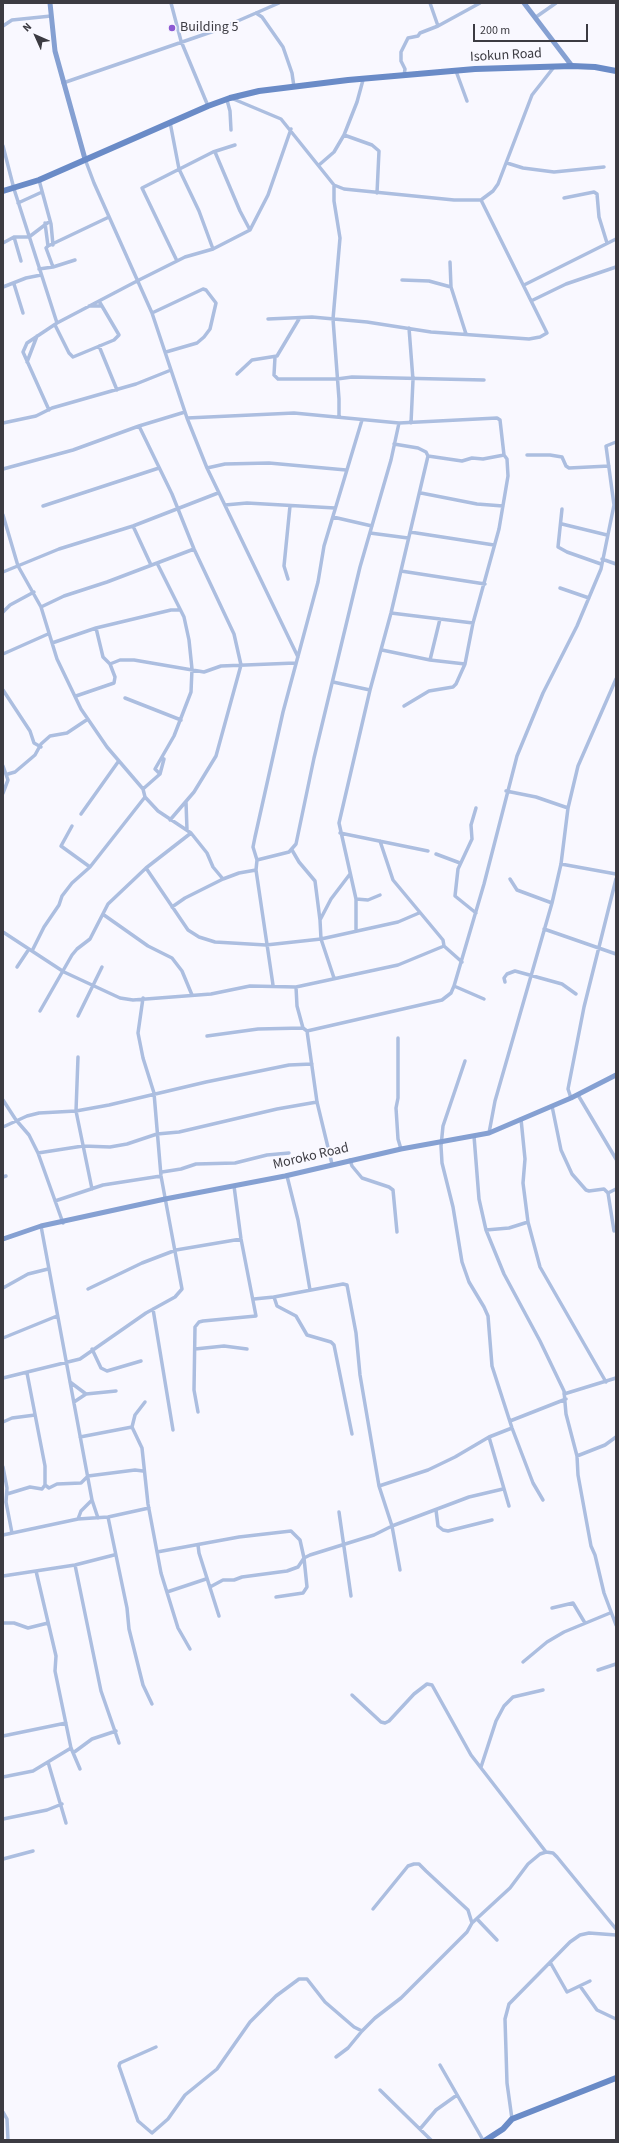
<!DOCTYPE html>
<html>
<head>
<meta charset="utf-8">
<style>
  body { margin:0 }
  #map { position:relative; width:619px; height:2143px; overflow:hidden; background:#f9f8ff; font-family:"Source Sans 3",sans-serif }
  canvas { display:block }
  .frame { position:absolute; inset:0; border:4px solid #3c3b42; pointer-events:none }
  .north { position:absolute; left:16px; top:16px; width:40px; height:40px; -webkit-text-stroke:3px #f9f8ff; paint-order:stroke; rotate:315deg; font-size:11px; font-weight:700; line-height:16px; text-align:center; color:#3c3b42 }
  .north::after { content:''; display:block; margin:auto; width:14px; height:18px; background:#3c3b42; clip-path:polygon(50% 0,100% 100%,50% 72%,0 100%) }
  .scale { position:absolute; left:473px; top:24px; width:115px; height:18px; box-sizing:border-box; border:2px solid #3c3b42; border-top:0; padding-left:5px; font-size:12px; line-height:14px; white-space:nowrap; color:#3c3b42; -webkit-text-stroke:3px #f9f8ff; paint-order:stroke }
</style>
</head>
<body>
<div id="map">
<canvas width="619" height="2143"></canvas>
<div class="frame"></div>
<div class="north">N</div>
<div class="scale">200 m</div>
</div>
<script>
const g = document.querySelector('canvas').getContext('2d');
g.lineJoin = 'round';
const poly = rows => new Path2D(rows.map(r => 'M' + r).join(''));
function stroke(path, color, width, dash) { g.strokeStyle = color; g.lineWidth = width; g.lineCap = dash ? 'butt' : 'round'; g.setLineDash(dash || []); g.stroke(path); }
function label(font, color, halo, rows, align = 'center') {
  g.font = font + ' "Source Sans 3",sans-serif'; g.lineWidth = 4; g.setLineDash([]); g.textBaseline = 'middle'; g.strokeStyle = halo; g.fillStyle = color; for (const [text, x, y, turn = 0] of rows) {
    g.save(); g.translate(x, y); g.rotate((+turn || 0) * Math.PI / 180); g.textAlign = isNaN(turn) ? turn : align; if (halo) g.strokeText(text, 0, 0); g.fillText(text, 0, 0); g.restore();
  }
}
const street = poly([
  [171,3,181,41,208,106],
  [430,3,438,26],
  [256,13,262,17,283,47,292,73,294,87],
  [536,17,556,3],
  [3,26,12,20,51,16],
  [456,71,467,101],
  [404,76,405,69,401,61,401,52,408,38,418,36,420,33,438,26,480,3],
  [63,83,217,30,279,3],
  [231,98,281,119,334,185,344,189,454,200,481,200,493,191,498,184,532,95,554,67],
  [227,100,230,111,231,130],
  [170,122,179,169,199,211,213,249],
  [344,135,372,145,379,151,377,193],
  [3,146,14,189,57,323],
  [215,152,240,211,250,230],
  [85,159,94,183,152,313,187,418,207,468,298,657],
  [507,163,523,168,554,172,604,167],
  [319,165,334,152,344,135,357,102,363,80],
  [39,180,51,224,53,245],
  [334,185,334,201,340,238,333,319,339,399,339,417],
  [564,198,594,192,597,194,599,217,607,243],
  [18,203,42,192],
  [45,223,48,246,46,248,53,267],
  [14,237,21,261],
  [3,243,14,237,29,237,50,221],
  [48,246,109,217],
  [177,261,142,188,213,152,235,145],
  [450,262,451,287,466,334],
  [39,269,53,267,75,260],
  [402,280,429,281,451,287],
  [14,284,23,313],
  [524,285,616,239],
  [3,287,26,278,41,275],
  [531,301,566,284,616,267],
  [89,306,102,306],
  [152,313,203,289,206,290,216,303,210,329,204,337,197,343,166,352],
  [268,319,312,317,367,322,431,332,529,339,540,337,547,333,481,200],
  [55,325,69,353,73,357,114,340,119,335,99,301],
  [409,328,413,380,411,423],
  [99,346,117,390],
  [275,357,274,375,278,379,337,379,352,377,484,380],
  [27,362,37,336],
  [237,374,252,360,277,356,299,319],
  [49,410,23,352,27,343,57,323,139,280,185,257,213,249,250,230,268,195,291,129],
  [187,418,294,413,399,423,497,418,500,420,504,455,507,459,508,476,499,529,473,623,465,664,456,684,453,687,429,691,404,706],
  [3,423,36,416,52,408,136,384,171,370],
  [139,426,172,494,194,549,234,634,241,665,216,756,194,792,170,820],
  [527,455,550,455,562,457,566,466,569,468,609,466],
  [428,456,462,461,472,458,483,459,504,455],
  [207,468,225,464,269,463,346,470],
  [3,469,73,450,139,426,185,412],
  [421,493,477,504,503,506],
  [225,505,247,503,335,508],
  [43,506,159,468],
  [562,509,558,547,567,552,601,564],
  [3,515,18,566,41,607,57,659,81,709,107,747,143,789,145,797,158,811,191,833,207,853,213,867,223,879],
  [333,517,372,526],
  [562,524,607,535],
  [133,526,151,565],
  [410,532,494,545],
  [370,533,408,538],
  [602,559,616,564],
  [157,563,184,617,189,640,192,669,191,692,174,736,155,769,160,774],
  [401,571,485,584],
  [3,572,59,549,133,526,218,493],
  [288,579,284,566,290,506],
  [560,588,589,598],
  [41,607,64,596,107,582,194,549],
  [3,612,10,605,34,592],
  [391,613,473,623],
  [52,643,96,628,171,610,179,610],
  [382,650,430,660,465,664],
  [3,654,48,634],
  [430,660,440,619],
  [110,664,120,660,134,660,204,672,221,666,295,663],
  [333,682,370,690],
  [3,690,30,731,34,743,41,747],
  [76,696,114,683,115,677,110,664,103,657,96,628],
  [125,698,181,720],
  [3,766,8,780,3,793],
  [8,774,15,772,35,755,41,744,50,736,67,733,88,719],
  [143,789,160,774,164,759],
  [506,791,536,797,568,808],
  [186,802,187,830],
  [81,814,118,762],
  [72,826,61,846,90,867],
  [340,833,428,851],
  [380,841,393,880,443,940,444,946,462,962],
  [292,850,299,862,315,881,320,920],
  [436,854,460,863],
  [257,860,289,852,296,844,314,758,360,567,391,460,399,423],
  [561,864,616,874],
  [146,868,188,930,199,937,215,942,266,945,321,939,398,922,419,913],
  [510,879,517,890,552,903],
  [356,899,368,900,380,895],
  [172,907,185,898,223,879,239,873,256,870],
  [476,913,455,896,458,869,472,839,471,825,476,808],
  [104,915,148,946,172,958,182,971,192,995],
  [544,929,616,954],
  [356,930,356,899,339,823,370,690,391,613,428,456,426,452,418,448,394,444],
  [3,932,64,972,120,998,133,1000,211,994,250,986,296,987,398,965,444,946],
  [32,951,44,927,59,905,62,896,72,883,90,867,145,797],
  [17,967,29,949],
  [334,978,321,939,320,920,331,899,350,874],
  [505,982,504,978,507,974,515,971,562,984,576,994],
  [273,985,256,870,257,860,253,847,255,837,283,712,318,582,324,546,362,420],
  [454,986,484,999],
  [296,987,297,1006,303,1028,307,1031,317,1102,332,1164],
  [40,1011,72,955,77,949,90,939,108,904,146,868,191,833],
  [78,1016,102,967],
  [307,1031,442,1000,451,993,454,986,484,884,517,756,543,693,577,626,601,569,614,505,606,446,616,442],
  [207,1036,258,1029,303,1028],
  [398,1038,398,1098,396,1108,398,1139,401,1149],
  [78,1057,76,1111,92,1189],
  [465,1061,443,1126,441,1146,442,1163,453,1207,462,1262,469,1282,484,1307,488,1316,492,1366,512,1428,533,1483,543,1500],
  [578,1095,616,1159],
  [571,1098,568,1089,584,1007,616,879],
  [3,1100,16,1120,29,1135,38,1153,63,1223],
  [552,1106,561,1150,572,1174,586,1190,589,1191,604,1189,608,1193],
  [521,1119,525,1159,523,1183,528,1222,540,1267,606,1382],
  [3,1127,27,1116,39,1113,76,1111,109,1105,206,1082,289,1065,312,1064],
  [489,1133,495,1101,552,903,561,864,568,808,578,766,616,679],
  [474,1136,479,1199,486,1230,504,1274,540,1341,564,1391,566,1414,577,1456,578,1475,591,1546,595,1555,604,1593,616,1625],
  [38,1153,83,1146,110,1147,127,1144,157,1134,179,1132,277,1109,317,1102],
  [350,1160,352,1166,362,1178,389,1187,393,1190,397,1232],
  [162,1172,181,1169,196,1164,235,1163,267,1155,289,1153],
  [287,1176,298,1220,310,1290],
  [3,1177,6,1176],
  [55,1201,103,1185,161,1176],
  [41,1226,92,1500,98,1518],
  [486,1230,509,1228,528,1222],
  [614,1231,608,1193,616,1189],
  [3,1288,28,1274,48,1269],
  [88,1289,142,1263,176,1250,241,1239],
  [274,1297,277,1306,296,1316,307,1335,331,1342,334,1345,352,1434],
  [254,1299,274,1297,343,1284,347,1285,356,1333,360,1375,379,1486,392,1526,400,1570],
  [153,1309,173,1430],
  [3,1338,57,1316],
  [92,1349,101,1368,107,1371,141,1361],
  [195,1349,224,1346,247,1349],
  [3,1378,80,1359,146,1313,175,1297,182,1289,161,1176,154,1093,143,1058,138,1033,143,998],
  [70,1382,86,1394],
  [564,1394,616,1378],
  [74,1402,86,1394,116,1391],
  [145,1402,135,1415,132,1427,142,1448,148,1504,161,1573,178,1628,190,1649],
  [198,1412,194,1390,195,1327,199,1322,203,1321,256,1316,241,1239,234,1186],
  [510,1421,566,1399],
  [3,1422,12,1418,35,1415],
  [80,1437,132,1427],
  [489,1437,509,1506],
  [577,1456,605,1445,616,1437],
  [3,1467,7,1488,6,1502,12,1533],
  [45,1485,49,1488,57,1484,81,1483,88,1476,135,1470,143,1471],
  [379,1486,428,1470,455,1457,489,1437,512,1428],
  [7,1494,30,1487,42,1489,45,1485,45,1466,27,1373],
  [436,1510,438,1526,443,1530,448,1531,492,1520],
  [339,1512,351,1596],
  [108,1517,127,1608,129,1629,143,1685,152,1704],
  [78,1519,81,1511,92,1500],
  [3,1535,78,1519,108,1517,149,1508],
  [198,1545,199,1553,219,1616],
  [157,1552,239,1537,291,1531,300,1540,304,1558,307,1587,303,1593,276,1597],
  [75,1565,101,1691,119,1743],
  [36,1571,56,1656,55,1671,71,1748,80,1769],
  [3,1576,75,1565,114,1555],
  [210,1587,223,1580,234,1580,242,1577,287,1571,298,1567,304,1558,310,1555,374,1535,392,1526,469,1497,503,1489],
  [167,1592,206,1579],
  [552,1608,573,1603,585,1623],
  [3,1623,14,1623,28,1628,48,1623],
  [523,1662,547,1642,564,1632,610,1613],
  [598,1670,616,1664],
  [352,1695,381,1722,385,1723,389,1721,414,1694,427,1684,432,1685,471,1755,546,1852],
  [3,1736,66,1723],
  [73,1753,92,1739,116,1731],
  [48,1762,66,1823],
  [481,1767,496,1721,504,1706,513,1697,543,1690],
  [3,1777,33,1771,71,1748],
  [3,1819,47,1810,62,1804],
  [3,1859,33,1851],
  [373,1909,408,1866,414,1864,419,1864,426,1871,468,1910,472,1923],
  [477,1919,497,1940],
  [550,1962,567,1992,590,1981],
  [580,1986,597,2010,616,2019],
  [156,2047,120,2063,119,2066,138,2121,152,2133,168,2119,185,2095,217,2069,250,2022,276,1996,299,1979,307,1979,325,2002,354,2027,362,2031,375,2018,401,1998,467,1932,472,1923,510,1888,528,1864,540,1854,546,1852,553,1853,557,1857,616,1929],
  [336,2057,348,2048,362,2031],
  [440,2065,483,2140],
  [380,2090,431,2140],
  [3,2112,7,2119,8,2140],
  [512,2119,507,2083,505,2019,509,2004,570,1942,580,1935,589,1933,616,1935],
  [420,2129,436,2110,457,2095]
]);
const secondary = poly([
  [50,3,55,51,85,159],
  [524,3,572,66],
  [3,1239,41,1226,165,1199,285,1176,401,1149,489,1133,571,1098,616,1075]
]);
const primary = poly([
  [3,191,39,180,208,106,230,98,259,91,348,80,475,69,572,66,595,67,616,71],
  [486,2140,503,2129,512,2119,616,2078]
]);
const markers = [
  [172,28,4,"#8c59d2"]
];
const poiNames = [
  ["Building 5",180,28]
];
const streetNames = [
  ["Isokun Road",506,56,-3],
  ["Moroko Road",311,1157,-13]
];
stroke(street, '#acbee0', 3.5);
stroke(secondary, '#85a0d2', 5);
stroke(primary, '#6a8bc7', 6);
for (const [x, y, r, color] of markers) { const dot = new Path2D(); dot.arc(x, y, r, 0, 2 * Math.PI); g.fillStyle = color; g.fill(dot); stroke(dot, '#f9f8ff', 1.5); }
label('14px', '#3c3b42', '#f9f8ff', poiNames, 'left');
label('14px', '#3c3b42', '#f9f8ff', streetNames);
</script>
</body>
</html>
